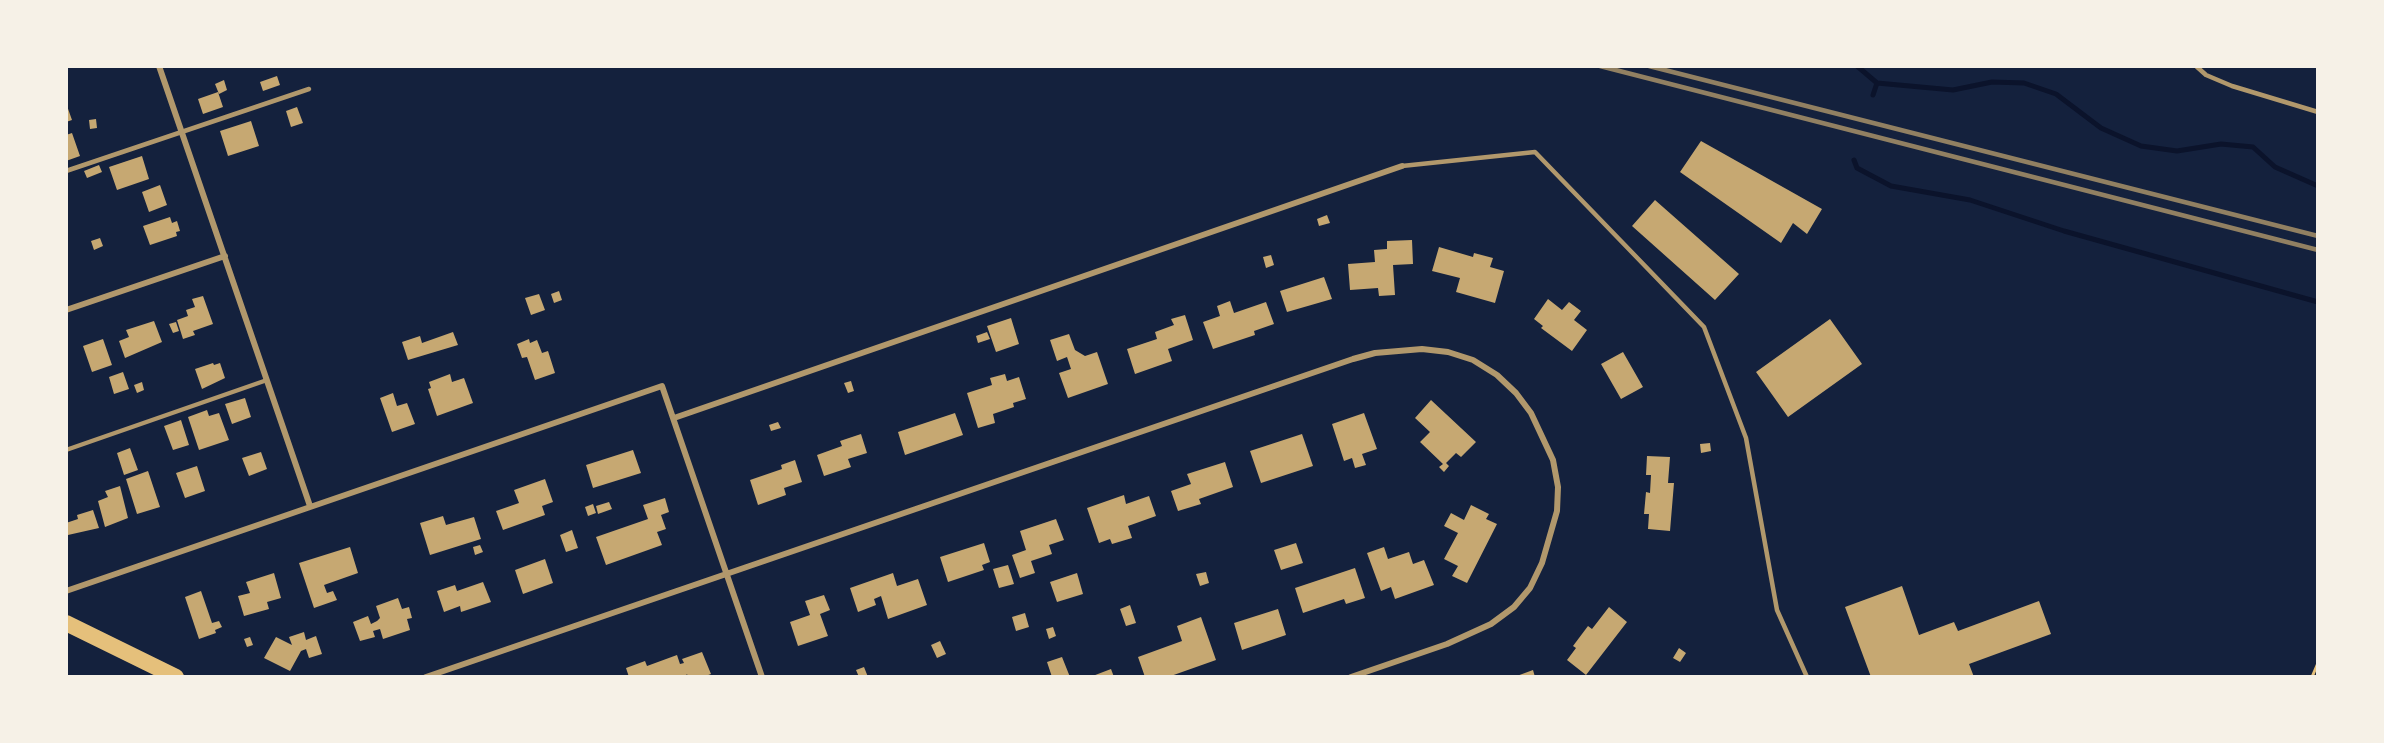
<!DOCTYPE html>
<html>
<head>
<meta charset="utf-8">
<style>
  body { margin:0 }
  #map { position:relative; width:2384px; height:743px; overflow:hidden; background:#14213d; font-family:"Alegreya Sans",sans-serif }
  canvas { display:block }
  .frame { position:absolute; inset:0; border:68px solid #f6f1e7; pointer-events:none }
</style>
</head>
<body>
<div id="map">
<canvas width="2384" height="743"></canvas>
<div class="frame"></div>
</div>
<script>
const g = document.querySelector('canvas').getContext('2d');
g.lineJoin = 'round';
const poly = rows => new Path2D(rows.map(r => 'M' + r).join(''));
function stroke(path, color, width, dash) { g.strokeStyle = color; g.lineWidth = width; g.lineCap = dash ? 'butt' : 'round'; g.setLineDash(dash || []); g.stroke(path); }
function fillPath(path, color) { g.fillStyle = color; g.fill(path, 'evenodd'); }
const stream = poly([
  [1857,66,1877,83,1953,90,1992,82,2024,83,2056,94,2101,128,2141,146,2177,151,2221,144,2253,147,2275,167,2318,186],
  [1873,95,1877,83],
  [1854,160,1857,168,1891,186,1970,200,2064,231,2318,302]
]);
const building = poly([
  [277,76,280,85,263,91,260,82],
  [224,80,227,90,219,94,215,84],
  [218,92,223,107,203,114,198,99],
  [66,103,72,120,66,122],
  [297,107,303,123,291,127,286,111],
  [96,119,97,128,90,129,89,120],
  [251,121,259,146,228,156,220,131],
  [72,133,80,156,66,161,66,135],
  [1701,141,1822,209,1807,234,1793,223,1781,243,1680,172],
  [142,156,149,179,117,190,109,167],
  [99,165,102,172,87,178,84,171],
  [160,185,167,205,149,212,142,192],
  [1655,200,1739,274,1715,300,1632,226],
  [1327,215,1330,223,1319,226,1317,219],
  [170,217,172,223,177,221,180,231,176,232,177,236,150,245,143,226],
  [100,238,103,246,94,250,91,241],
  [1412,240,1413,264,1393,265,1395,295,1379,296,1378,288,1350,290,1348,264,1375,262,1374,250,1387,249,1387,241],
  [1439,247,1473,257,1474,253,1493,258,1490,267,1504,271,1495,303,1456,292,1460,278,1432,271],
  [1271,255,1274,265,1266,268,1263,257],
  [1324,277,1332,299,1287,312,1280,291],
  [559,291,562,300,554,303,551,294],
  [539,294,545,310,531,315,525,298],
  [203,296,213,324,193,331,195,335,183,339,177,320,188,316,186,310,195,307,192,299],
  [1548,299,1562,310,1569,302,1581,311,1574,320,1587,330,1572,351,1541,328,1543,326,1534,319],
  [1230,301,1234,313,1266,302,1274,324,1254,331,1255,335,1213,349,1203,322,1220,316,1217,306],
  [1185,315,1193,340,1168,349,1172,361,1135,374,1127,349,1157,339,1155,332,1174,325,1171,319],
  [1011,318,1019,344,996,352,987,326],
  [1830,319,1862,364,1788,417,1756,372],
  [154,321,162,342,125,358,119,341,129,337,126,330],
  [176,322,179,331,173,333,169,324],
  [453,332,458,345,408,360,402,342,420,336,422,343],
  [987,332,990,339,978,343,976,336],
  [1069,334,1075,350,1085,356,1097,352,1108,384,1068,398,1059,373,1071,369,1067,357,1057,361,1050,340],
  [103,339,112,365,92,372,83,346],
  [529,339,530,343,537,340,542,353,548,351,555,373,535,380,527,357,522,358,517,344],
  [1623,352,1643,387,1621,399,1601,364],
  [213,363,214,365,220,363,225,378,202,389,195,369],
  [123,372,129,389,114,394,109,377],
  [450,374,452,382,464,378,473,403,437,416,428,389,431,388,429,382],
  [1005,374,1007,381,1019,377,1026,399,1013,403,1014,407,993,414,995,423,978,428,967,393,992,385,990,378],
  [851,381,854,391,848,393,844,383],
  [142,382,144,390,137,393,134,385],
  [393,393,397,406,407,403,415,424,392,432,380,398],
  [245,398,251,417,232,424,225,404],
  [1431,400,1476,442,1461,457,1456,453,1446,463,1449,466,1444,472,1439,467,1443,464,1420,442,1430,432,1415,418],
  [207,410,209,416,219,413,229,440,199,450,188,417],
  [955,413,963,435,905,455,898,432],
  [1364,413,1377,449,1362,454,1366,465,1355,468,1352,458,1344,461,1332,424],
  [181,420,189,445,173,450,164,426],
  [778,422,781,428,771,431,769,425],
  [861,434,867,453,848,459,851,467,824,476,817,455,842,446,840,441],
  [1302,434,1313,466,1261,483,1250,451],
  [1710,443,1711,451,1701,453,1700,444],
  [130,448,138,470,124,475,117,453],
  [633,450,641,473,593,488,586,465],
  [261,452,267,469,249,476,242,458],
  [1647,456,1670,457,1668,483,1674,483,1670,531,1648,529,1649,514,1644,514,1646,492,1650,493,1651,475,1646,475],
  [795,460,802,482,784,488,786,495,758,505,750,480,782,469,781,465],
  [1225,462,1233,487,1199,499,1201,504,1178,511,1171,491,1191,484,1187,474],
  [197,466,205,491,185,498,176,473],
  [148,471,160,507,137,514,126,479],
  [545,479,553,502,542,506,545,515,503,530,496,511,519,503,514,490],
  [120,486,128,518,105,527,98,501,108,497,105,491],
  [1124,495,1126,504,1149,496,1156,516,1128,526,1132,538,1112,544,1110,539,1099,543,1087,508],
  [665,498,669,512,661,515,666,529,657,532,662,545,606,565,596,537,648,519,643,505],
  [609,502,612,509,598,514,596,506],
  [593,504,596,513,588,516,585,507],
  [1471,505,1489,514,1486,519,1497,524,1467,583,1452,576,1458,566,1444,559,1458,533,1444,526,1451,513,1464,520],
  [93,510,99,528,68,535,66,523,78,519,77,515],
  [443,516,446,525,474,517,481,539,430,555,420,523],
  [1056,519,1064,540,1049,545,1052,554,1031,561,1035,573,1020,578,1012,555,1026,550,1020,531],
  [572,530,578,548,566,552,560,535],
  [984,543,990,562,982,565,984,570,948,582,940,557],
  [1296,543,1303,563,1281,570,1274,550],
  [480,545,483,552,475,555,473,547],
  [350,547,358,573,324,585,327,593,333,591,337,600,314,608,299,563],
  [1384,547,1388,559,1409,552,1413,564,1424,560,1434,585,1395,599,1391,587,1381,591,1367,553],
  [545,559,553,583,523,594,515,570],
  [1008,565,1014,584,999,588,993,569],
  [1355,568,1365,598,1346,604,1344,599,1303,613,1295,588],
  [1206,572,1209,583,1200,586,1196,574],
  [274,573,281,598,267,602,269,609,244,616,238,596,250,593,246,582],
  [893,573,897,586,918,579,927,605,888,619,881,596,874,599,876,605,858,612,850,588],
  [1077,573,1083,594,1057,602,1050,582],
  [483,582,491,602,461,612,460,606,444,612,437,591,455,585,457,591],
  [1902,586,1919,635,1954,622,1958,631,2039,601,2051,634,1969,664,1974,677,1871,677,1845,607],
  [201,591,212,623,219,621,222,627,215,630,216,633,199,639,185,597],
  [824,595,830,610,820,614,828,636,798,646,790,622,810,615,805,601],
  [398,598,402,609,409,607,412,618,407,619,410,630,383,639,380,629,373,631,375,637,360,641,353,622,368,616,371,624,377,621,380,618,376,606],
  [1130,605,1136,623,1126,626,1120,609],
  [1609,607,1627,622,1586,675,1567,660,1576,648,1573,646,1588,626,1592,629],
  [1278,609,1286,635,1242,650,1234,623],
  [1025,613,1029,627,1016,631,1012,617],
  [1201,617,1216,660,1168,677,1145,677,1138,657,1182,641,1177,626],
  [1053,627,1056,636,1049,639,1046,629],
  [304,632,306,640,316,636,322,654,309,658,306,649,301,651,290,671,264,658,276,637,292,645,289,637],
  [250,637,253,645,247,647,244,639],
  [940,641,946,654,937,658,931,645],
  [1679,648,1686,653,1680,662,1673,658],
  [702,652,711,674,703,677,688,677,687,674,685,677,629,677,626,668,645,661,647,666,677,655,680,664,684,663,682,659],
  [1062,657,1070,677,1052,677,1047,662],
  [864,667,868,677,859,677,856,670],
  [1111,669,1114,677,1090,677],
  [1533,670,1535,677,1514,677]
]);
const path = poly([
  [2312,677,2318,663]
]);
const service = poly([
  [2196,66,2206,75,2232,86,2318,112],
  [1402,166,1535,152,1704,327,1746,438,1777,610,1807,677],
  [66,171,309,89],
  [66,450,267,380]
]);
const minor = poly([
  [159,66,310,506],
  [66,310,225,256],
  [674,418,1402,166],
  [66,591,662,386,762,677],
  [426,677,1353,359,1375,353,1422,349,1448,352,1473,360,1497,375,1516,393,1531,413,1553,460,1558,487,1557,511,1542,563,1530,588,1514,607,1491,624,1447,644,1351,677]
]);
const trunk = poly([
  [66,623,176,677]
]);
const rail = poly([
  [1600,66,2318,250],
  [1649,66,2318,236]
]);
stroke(stream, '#0b132b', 5);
fillPath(building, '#c6a872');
stroke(path, '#e5c07b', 3);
stroke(service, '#b1986c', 4.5);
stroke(minor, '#b1986c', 6);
stroke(trunk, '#e5c07b', 16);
stroke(rail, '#918062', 4.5);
</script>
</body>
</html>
